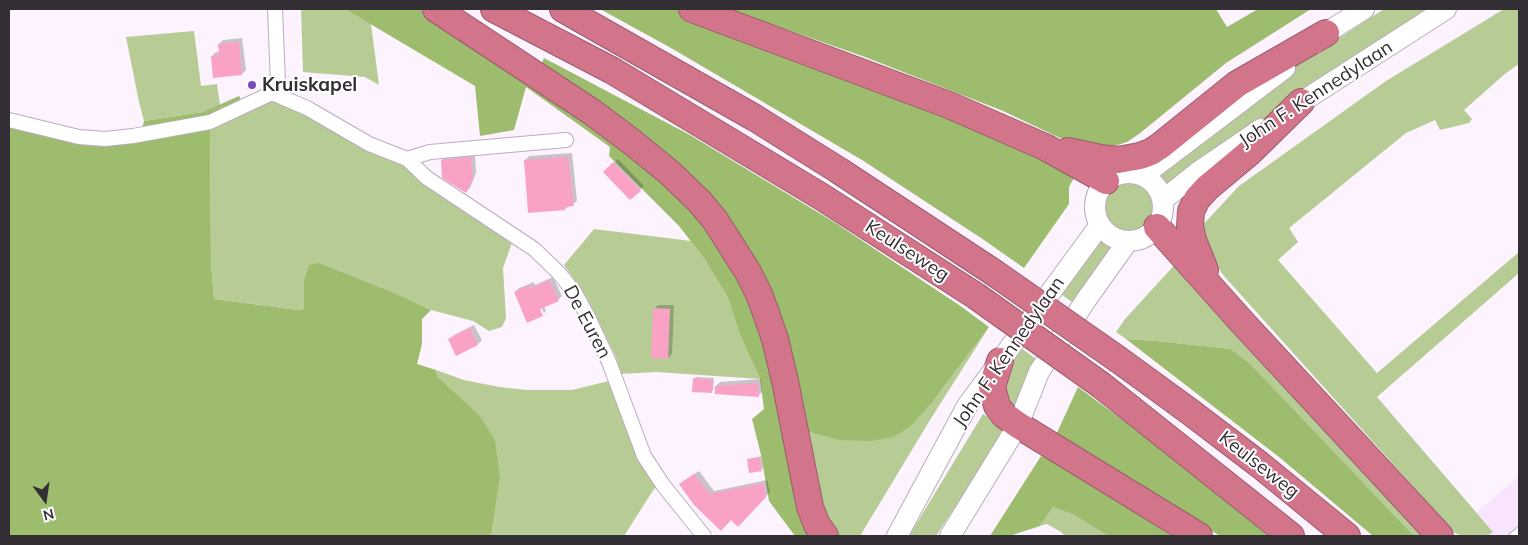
<!DOCTYPE html>
<html>
<head>
<meta charset="utf-8">
<style>
  body { margin:0 }
  #map { position:relative; width:1528px; height:545px; overflow:hidden; background:#fcf3fe; font-family:Mulish,sans-serif }
  canvas { display:block }
  .frame { position:absolute; inset:0; border:10px solid #332e34; pointer-events:none }
  .north { position:absolute; left:20px; top:475px; width:50px; height:50px; -webkit-text-stroke:4px #fff; paint-order:stroke; rotate:166deg; font-size:14px; font-weight:700; line-height:20px; text-align:center; color:#332e34 }
  .north::after { content:''; display:block; margin:auto; width:18px; height:22px; background:#332e34; clip-path:polygon(50% 0,100% 100%,50% 72%,0 100%) }
</style>
</head>
<body>
<div id="map">
<canvas width="1528" height="545"></canvas>
<div class="frame"></div>
<div class="north">N</div>
</div>
<script>
const g = document.querySelector('canvas').getContext('2d');
g.lineJoin = 'round';
function fillPath(path, color) { g.fillStyle = color; g.fill(path, 'evenodd'); }
const poly = rows => new Path2D(rows.map(r => 'M' + r).join(''));
function stroke(path, color, width, dash) { g.strokeStyle = color; g.lineWidth = width; g.lineCap = dash ? 'butt' : 'round'; g.setLineDash(dash || []); g.stroke(path); }
function label(font, color, halo, rows, align = 'center') {
  g.font = font + ' Mulish,sans-serif'; g.lineWidth = 4; g.setLineDash([]); g.textBaseline = 'middle'; g.strokeStyle = halo; g.fillStyle = color; for (const [text, x, y, turn = 0] of rows) {
    g.save(); g.translate(x, y); g.rotate((+turn || 0) * Math.PI / 180); g.textAlign = isNaN(turn) ? turn : align; if (halo) g.strokeText(text, 0, 0); g.fillText(text, 0, 0); g.restore();
  }
}
const built = poly([
  [1519,476,1519,536,1487,536,1493,532,1477,512]
]);
const green = poly([
  [301,9,345,9,371,24,379,85,365,77,303,72],
  [1384,9,1431,9,1167,189,1155,176,1282,75],
  [1504,9,1519,9,1519,64,1506,73,1464,110,1472,119,1469,123,1440,130,1435,120,1406,133,1289,228,1298,242,1278,260,1377,373,1519,252,1519,273,1377,397,1493,532,1487,536,1463,536,1455,533,1224,276,1201,243,1199,229,1239,186,1386,81],
  [194,31,201,86,217,84,220,105,203,112,144,121,139,102,126,37],
  [270,101,284,103,348,135,441,187,515,234,503,268,506,318,502,327,489,331,473,321,431,310,406,298,309,265,304,279,305,309,298,310,283,308,214,299,211,262,210,128],
  '1104 207a26 26 0 1 1 52 0a26 26 0 1 1-52 0Z',
  [594,229,691,241,704,258,728,298,740,335,760,379,656,372,621,374,616,357,587,298,564,265],
  [1101,235,1109,242,1118,246,1076,305,1058,292],
  [1179,260,1433,536,1414,536,1250,365,1231,349,1157,341,1126,339,1116,332,1125,319],
  [989,327,930,420,860,536,840,536,828,522,820,502,805,431,838,440,934,400],
  [1021,348,1040,362,1019,407,1010,412,1001,377],
  [436,370,464,380,499,387,527,390,572,390,613,380,659,486,654,489,624,536,491,536,500,479,457,395,437,376],
  [983,414,1007,428,936,536,909,536],
  [1053,507,1074,515,1108,536,1065,536,1061,532,1047,524,1040,526]
]);
const forest = poly([
  [345,9,421,9,486,51,617,141,688,203,719,243,750,298,819,536,795,536,769,501,761,455,752,419,764,409,760,379,740,335,728,298,704,258,679,226,609,156,610,147,526,87,514,130,480,136,475,86],
  [600,9,679,9,815,57,1076,174,1069,187,1069,204,1024,268,984,240,862,160,671,48],
  [728,9,1216,9,1227,27,1258,9,1311,9,1226,63,1139,134,1127,142,1102,150,1075,145,1003,111,865,57],
  [544,58,690,135,834,222,959,305,989,327,934,400,912,425,902,432,892,437,871,441,838,440,805,431,755,268,539,70],
  [239,96,247,111,210,128,211,262,214,299,283,308,298,310,304,309,304,279,309,265,319,263,406,298,431,310,422,319,422,344,417,364,436,370,437,376,479,415,495,440,500,479,491,536,9,536,9,113,72,129,98,132,120,131,142,129,144,121,203,112],
  [1126,339,1157,341,1231,349,1250,364,1414,536,1373,536,1279,457],
  [1078,387,1243,509,1278,536,1220,536,1055,437],
  [1041,456,1063,465,1172,536,1108,536,1074,515,1053,507,1040,526,1009,536,990,536]
]);
const shadow = poly([
  [242,38,246,70,242,74,212,56,216,52,220,52,219,44,223,40],
  [572,153,577,201,565,209,525,160,529,156],
  [475,154,476,173,470,188,466,192,442,160,446,156],
  [618,159,644,186,630,199,604,172],
  [553,277,562,296,558,300,544,306,546,311,544,313,539,303,515,292,519,288,534,282,535,285],
  [658,305,674,305,672,354,668,358,654,309],
  [474,325,482,340,478,344,450,339,454,335],
  [696,377,714,378,713,390,711,392,695,378],
  [761,379,762,392,758,396,716,386,720,382],
  [761,456,763,468,761,469,748,460],
  [699,471,714,491,767,480,770,492,738,525,685,480]
]);
const building = poly([
  [239,42,242,75,213,78,211,56,219,55,218,44],
  [471,157,473,178,466,193,442,178,441,160],
  [568,157,574,206,565,207,565,210,528,213,524,160],
  [613,162,641,191,630,200,603,172],
  [549,280,559,301,540,309,543,316,527,323,514,292,529,285,531,288],
  [653,308,670,309,668,359,651,358],
  [470,328,478,345,456,356,448,339],
  [693,378,713,380,712,393,692,392],
  [758,383,759,397,715,394,715,386],
  [759,457,762,471,749,473,747,459],
  [694,474,710,494,764,483,766,497,738,527,731,520,721,531,694,505,679,484]
]);
const lane = poly([
  [1513,536,1519,531]
]);
const street = poly([
  [272,93,307,108,369,144,407,159,427,178,534,249,558,272,575,293,588,317,609,362,644,456,663,485,704,536],
  [272,93,278,83,275,9],
  [9,120,79,137,105,139,133,136,210,122,272,93],
  [407,159,430,152,566,140]
]);
const secondary = poly([
  [1315,43,1326,33,1364,9],
  [1289,110,1446,9],
  '1095 207a34 34 0 1 1 68 0a34 34 0 1 1-68 0Z',
  [1144,175,1285,68],
  [1163,200,1198,172,1261,129],
  [897,536,967,406,1100,225],
  [950,536,1018,425,1039,372,1086,300,1128,241]
]);
const highway = poly([
  [436,9,592,112,632,142,670,173,700,202,715,220,748,272,759,294,766,313,775,339,785,381,810,507,817,525,825,536],
  [494,9,613,71,822,197,976,296],
  [563,9,755,118,838,170,993,272],
  [692,9,949,105,1045,147,1106,181],
  [1068,151,1100,158,1118,160,1140,156,1151,152,1160,146,1237,84,1326,33],
  [1157,227,1241,321,1440,536],
  [1205,270,1193,240,1190,227,1191,211,1197,199,1207,188,1249,153,1301,102],
  [1119,360,1189,411,1260,465,1347,536],
  [1000,361,992,387,997,406,1004,415,1018,425,1199,536],
  [1101,385,1291,536]
]);
const highwayBridge = poly([
  [993,272,1119,360],
  [976,296,1101,385]
]);
const markers = [
  [252,85,5,"#784ac2"]
];
const poiNames = [
  ["Kruiskapel",262,85]
];
const streetNames = [
  ["John F. Kennedylaan",1316,94,-33],
  ["Keulseweg",907,251,33],
  ["De Euren",587,322,62],
  ["John F. Kennedylaan",1009,352,-55],
  ["Keulseweg",1259,465,38]
];
fillPath(built, '#f8e4fd');
fillPath(green, '#b6cc94');
fillPath(forest, '#9ebc6d');
fillPath(shadow, '#0003');
fillPath(building, '#f9a2c6');
stroke(lane, '#baadbe', 9);
stroke(street, '#baadbe', 16);
stroke(secondary, '#baadbe', 22);
stroke(highway, '#9a5c6c', 28);
stroke(lane, '#fff', 7);
stroke(street, '#fff', 14);
stroke(secondary, '#fff', 20);
stroke(highway, '#d2758a', 26);
stroke(highwayBridge, '#9a5c6c', 28, []);
stroke(highwayBridge, '#d2758a', 26);
for (const [x, y, r, color] of markers) { const dot = new Path2D(); dot.arc(x, y, r, 0, 2 * Math.PI); g.fillStyle = color; g.fill(dot); stroke(dot, '#fff', 2); }
label('bold 19px', '#332e34', '#fff', poiNames, 'left');
label('19px', '#332e34', '#fff', streetNames);
</script>
</body>
</html>
